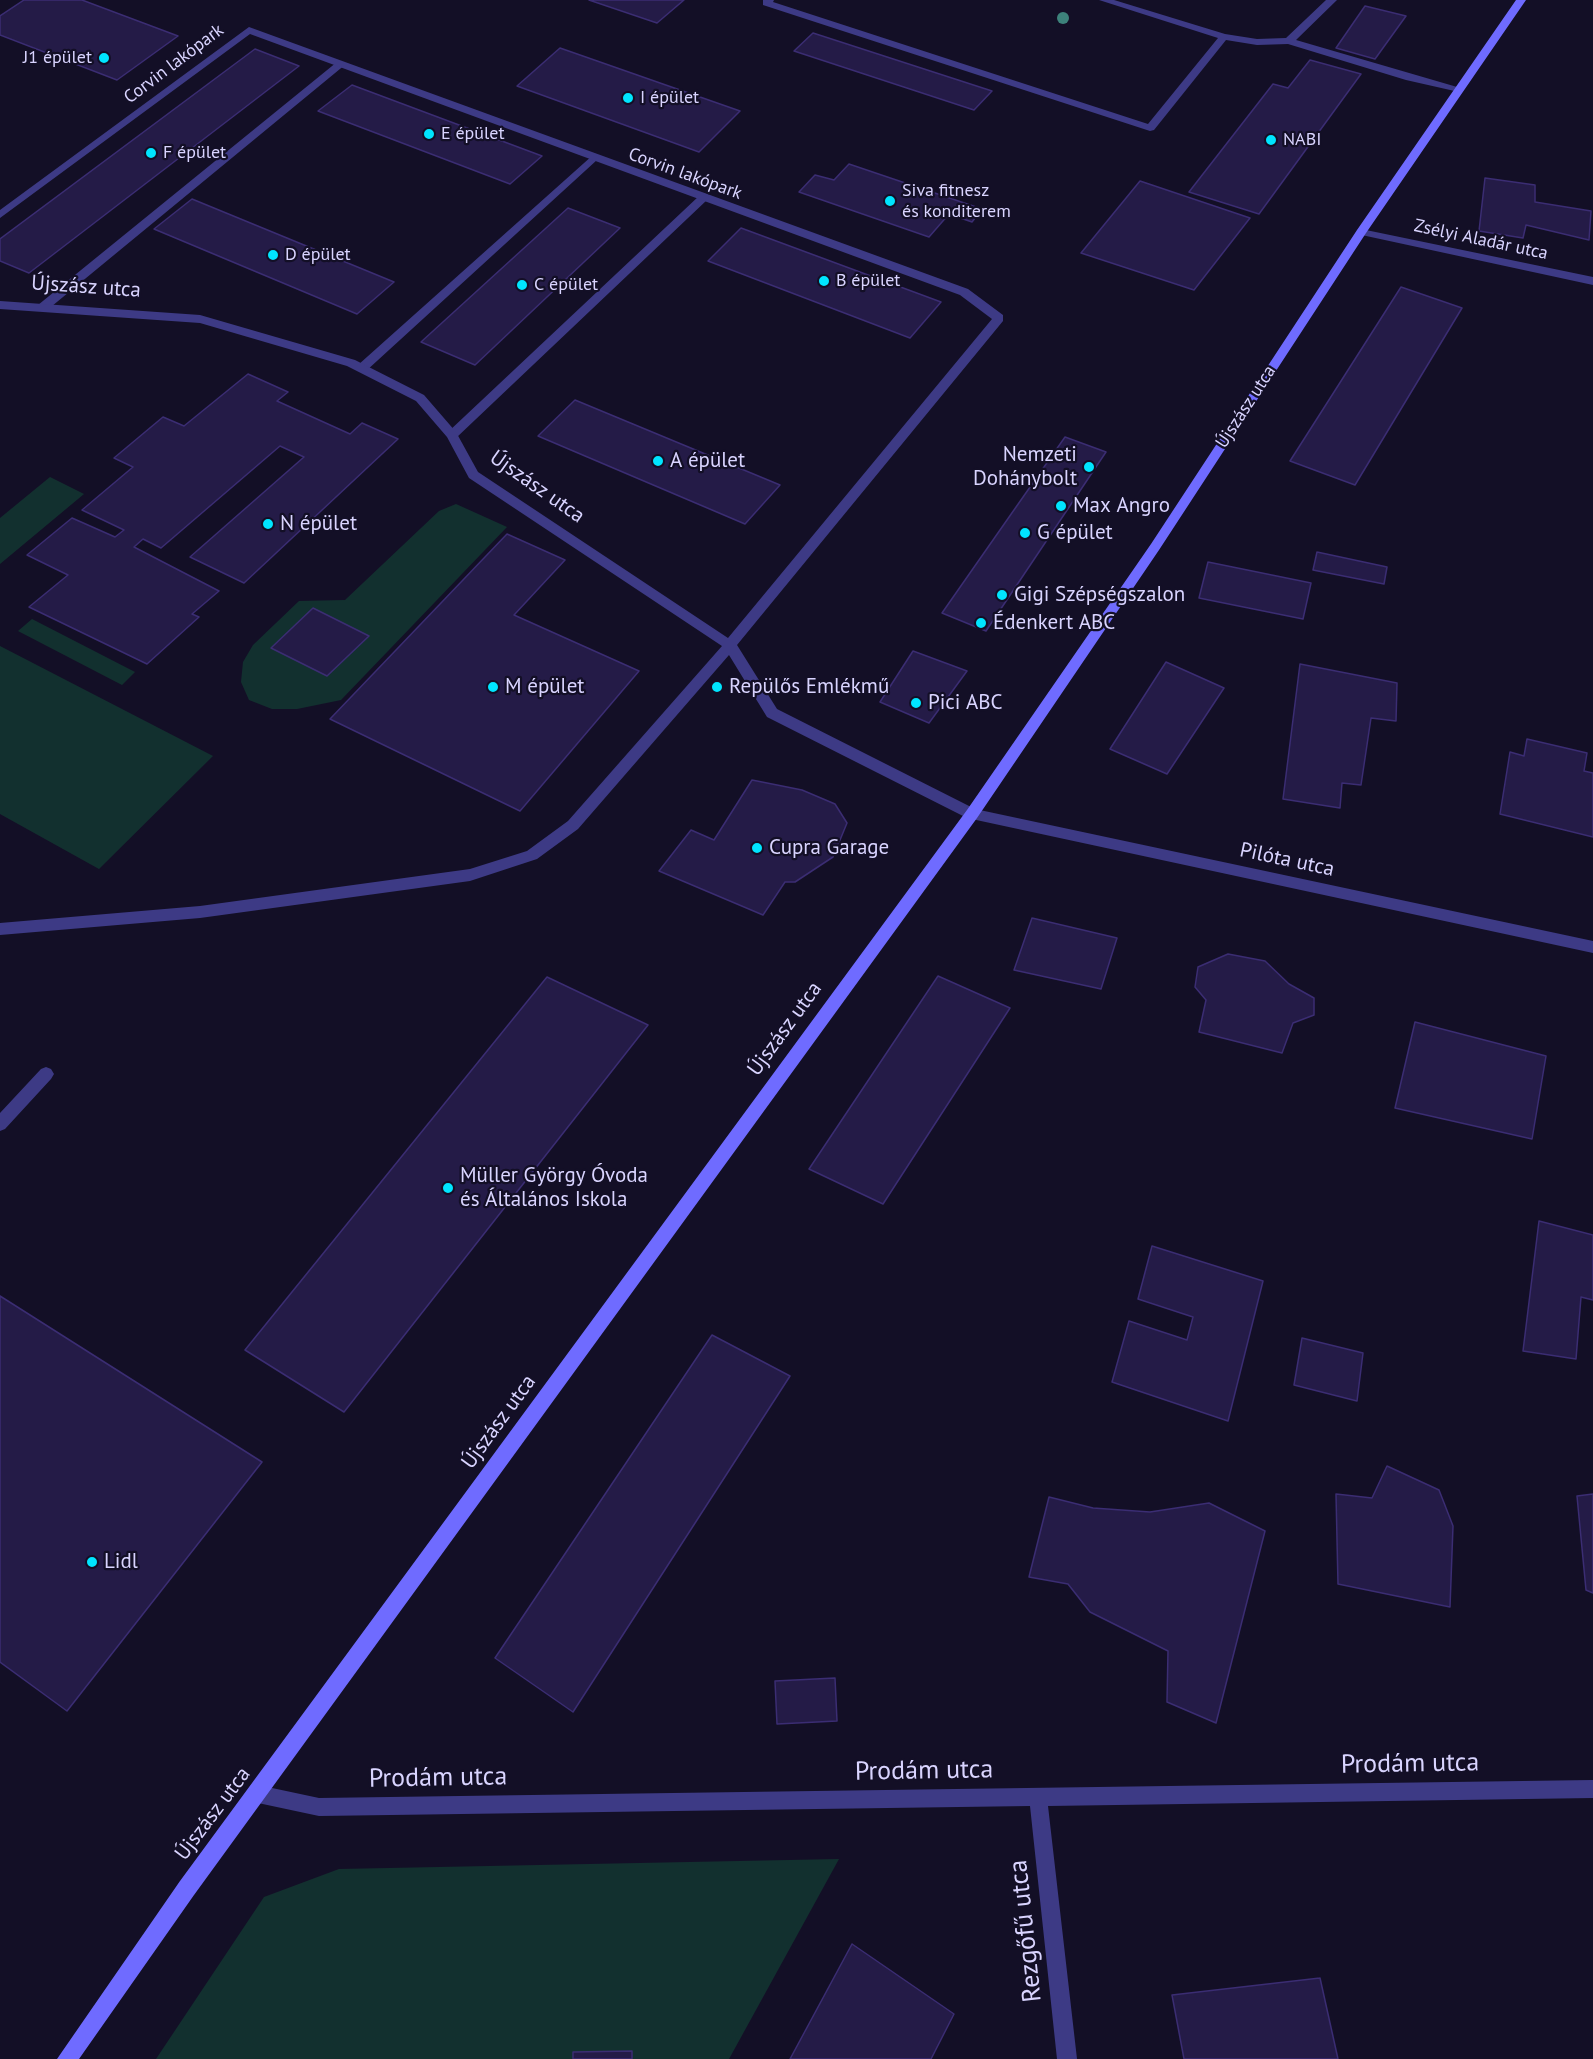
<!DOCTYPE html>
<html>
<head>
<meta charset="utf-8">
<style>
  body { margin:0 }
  canvas { display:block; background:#130f26 }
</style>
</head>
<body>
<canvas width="1593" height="2059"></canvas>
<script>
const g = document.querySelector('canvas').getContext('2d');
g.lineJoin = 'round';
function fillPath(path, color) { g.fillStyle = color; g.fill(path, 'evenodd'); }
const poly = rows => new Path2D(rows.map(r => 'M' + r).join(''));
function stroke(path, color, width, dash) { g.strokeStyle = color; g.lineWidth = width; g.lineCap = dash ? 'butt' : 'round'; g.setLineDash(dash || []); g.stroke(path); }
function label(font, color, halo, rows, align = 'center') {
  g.font = font + ' "PT Sans",sans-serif'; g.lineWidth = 4.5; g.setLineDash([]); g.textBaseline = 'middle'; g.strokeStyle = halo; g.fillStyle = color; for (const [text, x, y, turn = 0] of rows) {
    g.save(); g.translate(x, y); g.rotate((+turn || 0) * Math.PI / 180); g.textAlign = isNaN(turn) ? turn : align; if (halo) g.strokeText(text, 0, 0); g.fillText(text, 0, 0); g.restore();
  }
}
const green = poly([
  [50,477,84,494,0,564,0,518],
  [456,504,507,527,341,700,297,709,272,709,249,700,241,682,243,662,253,645,299,601,345,600,439,511],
  [32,619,135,672,122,685,18,631],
  [0,646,213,756,99,869,0,814],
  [839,1859,729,2059,156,2059,264,1897,339,1869]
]);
const building = poly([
  [24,0,82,0,178,36,117,80,0,35,0,16,24,0],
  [589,0,684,0,657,23,589,0],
  [1365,6,1406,16,1375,59,1336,48,1365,6],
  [813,33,992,91,974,110,794,51,813,33],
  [560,48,740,111,699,152,517,86,560,48],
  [255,49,299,66,29,273,0,261,0,239,255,49],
  [1310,60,1361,74,1259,214,1189,192,1273,84,1288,88,1310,60],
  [352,85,542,156,510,184,318,111,352,85],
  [849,164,982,209,972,222,949,214,929,237,799,192,815,175,834,180,849,164],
  [1485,178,1535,185,1535,202,1591,211,1589,240,1526,225,1523,238,1479,231,1485,178],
  [1140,181,1250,218,1194,290,1081,253,1140,181],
  [192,199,394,282,357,314,154,229,192,199],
  [568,208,620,228,475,365,421,342,568,208],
  [741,228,941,302,910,338,708,261,741,228],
  [1401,287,1462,308,1355,485,1290,461,1401,287],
  [248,374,288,392,277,401,350,434,362,423,398,439,244,583,190,557,304,457,280,446,161,548,143,539,134,547,219,591,192,614,199,617,147,664,29,607,68,575,27,555,72,518,115,537,124,530,82,510,133,467,114,458,163,417,184,426,248,374],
  [575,400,780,485,745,524,538,436,575,400],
  [1065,437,1106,452,986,631,942,613,1065,437],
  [507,534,565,560,514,615,639,671,520,811,330,719,507,534],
  [1317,552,1387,567,1384,584,1313,570,1317,552],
  [1208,562,1311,583,1303,619,1199,598,1208,562],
  [313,608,369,636,327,676,271,648,313,608],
  [913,651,967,671,929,723,880,702,913,651],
  [1166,662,1224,688,1167,774,1110,749,1166,662],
  [1300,664,1397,683,1396,721,1371,718,1361,785,1342,783,1340,808,1283,799,1300,664],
  [1527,739,1587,753,1584,771,1593,773,1593,837,1500,814,1510,752,1524,756,1527,739],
  [752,780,802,790,835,804,847,823,833,857,795,882,785,882,763,915,659,871,691,830,714,840,752,780],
  [1032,918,1117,938,1101,989,1014,970,1032,918],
  [1228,954,1265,961,1289,984,1314,998,1314,1015,1293,1023,1282,1053,1199,1032,1206,1000,1195,987,1198,967,1228,954],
  [938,976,1010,1008,883,1204,809,1169,938,976],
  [547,977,648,1025,344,1412,245,1350,547,977],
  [1415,1022,1546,1056,1532,1139,1395,1108,1415,1022],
  [1539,1221,1593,1235,1593,1300,1581,1297,1576,1359,1523,1351,1539,1221],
  [1152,1246,1263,1281,1228,1421,1112,1382,1129,1321,1187,1340,1193,1317,1138,1299,1152,1246],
  [0,1296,262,1462,67,1711,0,1662,0,1296],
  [712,1335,790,1376,573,1712,495,1658,712,1335],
  [1302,1338,1363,1353,1357,1401,1294,1385,1302,1338],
  [1387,1466,1439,1490,1453,1526,1450,1607,1338,1584,1336,1494,1372,1498,1387,1466],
  [1593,1494,1593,1593,1586,1590,1577,1496,1593,1494],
  [1049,1497,1093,1508,1150,1512,1209,1503,1265,1531,1216,1723,1167,1702,1168,1651,1090,1612,1068,1584,1029,1577,1049,1497],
  [835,1678,837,1721,777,1724,775,1681,835,1678],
  [852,1944,954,2014,931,2059,790,2059,852,1944],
  [1320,1978,1338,2059,1184,2059,1172,1995,1320,1978],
  [632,2051,632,2059,573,2059,573,2052,632,2051]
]);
const lane = poly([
  [763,0,774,0,773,2,1148,124,1218,38,1099,0,1114,0,1225,34,1257,39,1286,38,1326,0,1337,0,1296,40,1464,89,1459,92,1406,80,1288,44,1257,45,1226,40,1154,130,1150,131,763,5,763,0],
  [337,62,346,64,46,311,38,311,38,305,337,62],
  [593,155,597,156,597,160,366,371,358,371,358,365,593,155],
  [703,195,707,196,707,200,456,438,448,438,448,432,699,196,703,195],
  [46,1067,51,1069,54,1074,51,1079,5,1129,0,1131,0,1113,41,1069,46,1067]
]);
const street = poly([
  [249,27,968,289,1003,315,1003,321,737,645,777,709,975,809,1593,941,1593,953,967,818,767,717,729,655,578,829,537,859,470,881,200,918,0,935,0,923,200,906,470,869,527,851,568,821,722,646,469,478,447,437,416,401,347,366,200,323,0,309,0,301,200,315,355,360,424,395,456,432,478,472,728,638,992,319,960,295,250,34,0,218,0,210,249,27],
  [1361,229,1593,277,1593,285,1357,234,1357,230,1361,229],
  [1593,1780,1593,1798,1048,1806,1077,2059,1057,2059,1030,1806,319,1816,258,1803,251,1801,249,1794,251,1787,258,1785,319,1798,1593,1780]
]);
const secondary = poly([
  [1516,0,1526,0,1366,233,1159,550,977,818,194,1895,79,2059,57,2059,180,1881,967,810,1151,544,1357,230,1516,0]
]);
const trees = [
  [1063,18]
];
const markers = [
  [104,58,6,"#00e5ff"],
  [628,98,6,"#00e5ff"],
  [429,134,6,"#00e5ff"],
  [1271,140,6,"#00e5ff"],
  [151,153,6,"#00e5ff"],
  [890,201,6,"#00e5ff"],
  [273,255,6,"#00e5ff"],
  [824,281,6,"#00e5ff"],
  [522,285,6,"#00e5ff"],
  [658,461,6,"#00e5ff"],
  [1089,467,6,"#00e5ff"],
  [1061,506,6,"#00e5ff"],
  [268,524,6,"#00e5ff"],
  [1025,533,6,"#00e5ff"],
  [1002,595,6,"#00e5ff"],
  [981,623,6,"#00e5ff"],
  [493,687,6,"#00e5ff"],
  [717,687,6,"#00e5ff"],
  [916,703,6,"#00e5ff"],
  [757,848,6,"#00e5ff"],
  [448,1188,6,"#00e5ff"],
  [92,1562,6,"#00e5ff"]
];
const farPoinames = [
  ["J1 épület",92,58,"right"],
  ["I épület",640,98],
  ["E épület",441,134],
  ["NABI",1283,140],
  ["F épület",163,153],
  ["Siva fitnesz",902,191],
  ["és konditerem",902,212],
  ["D épület",285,255],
  ["B épület",836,281],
  ["C épület",534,285]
];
const farStreetnames = [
  ["Corvin lakópark",174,64,-37],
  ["Corvin lakópark",685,174,20],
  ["Zsélyi Aladár utca",1481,240,12],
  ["Újszász utca",1246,407,-57]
];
const streetNames = [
  ["Újszász utca",86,287,4],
  ["Újszász utca",537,487,35],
  ["Pilóta utca",1287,860,12],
  ["Újszász utca",785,1029,-54],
  ["Újszász utca",499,1422,-54],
  ["Újszász utca",213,1814,-53]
];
const poiNames = [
  ["Nemzeti",1077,455,"right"],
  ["Dohánybolt",1077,479,"right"],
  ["A épület",670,461],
  ["Max Angro",1073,506],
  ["N épület",280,524],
  ["G épület",1037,533],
  ["Gigi Szépségszalon",1014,595],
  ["Édenkert ABC",993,623],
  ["M épület",505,687],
  ["Repülős Emlékmű",729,687],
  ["Pici ABC",928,703],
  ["Cupra Garage",769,848],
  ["Müller György Óvoda",460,1176],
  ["és Általános Iskola",460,1200],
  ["Lidl",104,1562]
];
const nearStreetnames = [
  ["Prodám utca",1410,1764,-1],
  ["Prodám utca",924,1771,-1],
  ["Prodám utca",438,1778,-1],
  ["Rezgőfű utca",1026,1931,-96]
];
fillPath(green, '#12302f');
fillPath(building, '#241b47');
stroke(building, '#3b2d73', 1.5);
fillPath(lane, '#3d3a85');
fillPath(street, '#3d3a85');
fillPath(secondary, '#6f6bff');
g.fillStyle = '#3d827b';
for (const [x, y] of trees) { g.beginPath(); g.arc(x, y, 6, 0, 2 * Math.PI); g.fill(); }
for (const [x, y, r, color] of markers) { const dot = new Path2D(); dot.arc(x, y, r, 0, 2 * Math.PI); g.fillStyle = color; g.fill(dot); stroke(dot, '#130f26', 2); }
label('18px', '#d9d4ff', '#130f26', farPoinames, 'left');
label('18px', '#d9d4ff', '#130f26', farStreetnames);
label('21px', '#d9d4ff', '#130f26', streetNames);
label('21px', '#d9d4ff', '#130f26', poiNames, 'left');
label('26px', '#d9d4ff', '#130f26', nearStreetnames);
</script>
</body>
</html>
